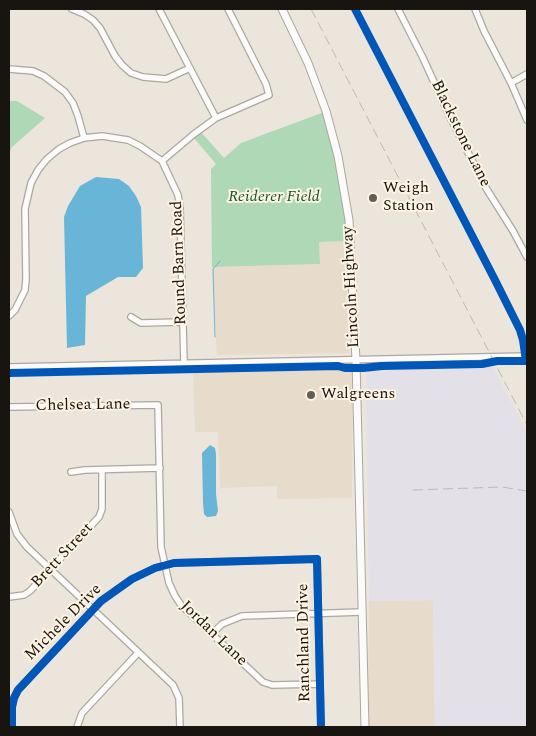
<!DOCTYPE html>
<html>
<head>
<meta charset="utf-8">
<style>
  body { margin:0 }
  #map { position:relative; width:536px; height:736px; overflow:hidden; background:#ebe5dc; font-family:Spectral,serif }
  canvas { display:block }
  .frame { position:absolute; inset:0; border:10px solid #18140f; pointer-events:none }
</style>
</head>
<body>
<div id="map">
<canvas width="536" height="736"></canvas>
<div class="frame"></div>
</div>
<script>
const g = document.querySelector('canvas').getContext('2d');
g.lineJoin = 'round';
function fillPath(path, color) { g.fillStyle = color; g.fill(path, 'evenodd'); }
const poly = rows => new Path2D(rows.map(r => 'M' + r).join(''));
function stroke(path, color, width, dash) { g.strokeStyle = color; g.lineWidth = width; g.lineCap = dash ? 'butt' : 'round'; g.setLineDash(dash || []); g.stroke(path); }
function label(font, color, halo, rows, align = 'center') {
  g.font = font + ' Spectral,serif'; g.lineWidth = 4; g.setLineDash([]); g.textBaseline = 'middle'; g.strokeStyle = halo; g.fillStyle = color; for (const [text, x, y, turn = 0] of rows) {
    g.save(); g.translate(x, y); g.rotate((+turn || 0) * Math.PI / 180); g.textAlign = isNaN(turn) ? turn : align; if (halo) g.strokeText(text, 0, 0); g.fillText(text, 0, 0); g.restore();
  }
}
const built = poly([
  [346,241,349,353,217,355,212,267,320,264,319,242],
  [353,363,352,498,277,499,277,486,220,488,218,432,195,432,193,367],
  [433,600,435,727,368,727,369,601]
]);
const industrial = poly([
  [492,365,527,433,527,727,435,727,433,600,369,601,366,369]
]);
const green = poly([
  [9,101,17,101,45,118,12,147,9,154],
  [324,112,337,163,346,215,346,241,319,242,320,264,212,267,211,169,216,164,193,137,200,131,224,158,241,143]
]);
const water = poly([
  [96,177,119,179,129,186,136,196,141,207,143,268,136,277,118,277,86,296,85,345,67,348,64,217,68,206,80,186],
  [210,445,215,448,216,454,216,494,218,511,216,516,207,517,204,514,203,503,202,453]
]);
const stream = poly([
  [215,337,213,269,220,261]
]);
const minor = poly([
  [72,9,84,14,93,20,100,28,115,56,122,65,131,73,143,77,166,79,190,68],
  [159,9,216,118],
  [398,9,423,58,450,117,486,188,513,231,527,257],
  [475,9,484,31,511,83,527,120],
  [9,69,33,71,44,76,65,92,73,103,78,116,84,138],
  [511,83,527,74],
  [162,161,194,134,216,118,269,95,266,84,228,9],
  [9,316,15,310,25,290,26,279,25,209,31,183,38,170,47,159,59,149,70,143,84,138,102,136,128,140,140,146,162,161,178,195,180,208,184,363],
  [131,317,141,323,182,322],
  [9,367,527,356],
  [9,407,158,405,161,547,169,583,175,596,181,605,263,682,272,685,320,684],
  [71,472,85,470,160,468],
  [9,512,17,534,27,547,173,685,179,698,180,727],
  [9,597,24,595,30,591,99,517,102,509,102,470],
  [212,634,222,624,242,616,362,612],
  [12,727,12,707,14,698,18,690,101,601,132,579,155,568,174,563,317,559,321,727],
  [77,727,82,713,138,653]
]);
const major = poly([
  [282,9,308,63,326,111,338,156,349,220,356,360,365,727]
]);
const rail = poly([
  [311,9,527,425],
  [413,490,502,487,527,491]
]);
const cycleway = poly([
  [355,9,495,280,520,330,523,340,526,361,527,361],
  [9,373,338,366,345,368,363,368,382,366,482,364,497,361,526,361],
  [12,727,12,707,14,698,18,690,101,601,132,579,155,568,174,563,317,559,321,727]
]);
const markers = [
  [373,198,5,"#625d57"],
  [311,395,5,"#625d57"]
];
const streetNames = [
  ["Blackstone Lane",460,134,64],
  ["Round Barn Road",180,263,-92],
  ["Lincoln Highway",352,287,-93],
  ["Chelsea Lane",83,406,-1],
  ["Brett Street",63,556,-47],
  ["Michele Drive",64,623,-45],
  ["Jordan Lane",213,634,44],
  ["Ranchland Drive",305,643,-91]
];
const poiNames = [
  ["Weigh",383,189],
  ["Station",383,207],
  ["Walgreens",321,395]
];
const parkNames = [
  ["Reiderer Field",274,198]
];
fillPath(built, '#e7dccb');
fillPath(industrial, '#e3e0e8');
fillPath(green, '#aed8b6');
fillPath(water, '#69b5d7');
stroke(stream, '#69b5d7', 1);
stroke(minor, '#aca7a1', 8);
stroke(major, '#aca7a1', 9);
stroke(minor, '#fcfbfa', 5.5);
stroke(major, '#fcfbfa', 7);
stroke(rail, '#bbbab7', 1, [10, 5]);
stroke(cycleway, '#0057b8', 8);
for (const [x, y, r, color] of markers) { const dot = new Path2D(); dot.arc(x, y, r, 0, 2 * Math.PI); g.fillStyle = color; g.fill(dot); stroke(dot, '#fef3e3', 2); }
label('16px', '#18140f', '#fef3e3', streetNames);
label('16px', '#18140f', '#fef3e3', poiNames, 'left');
label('italic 16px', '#125630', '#fef3e3', parkNames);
</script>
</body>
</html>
